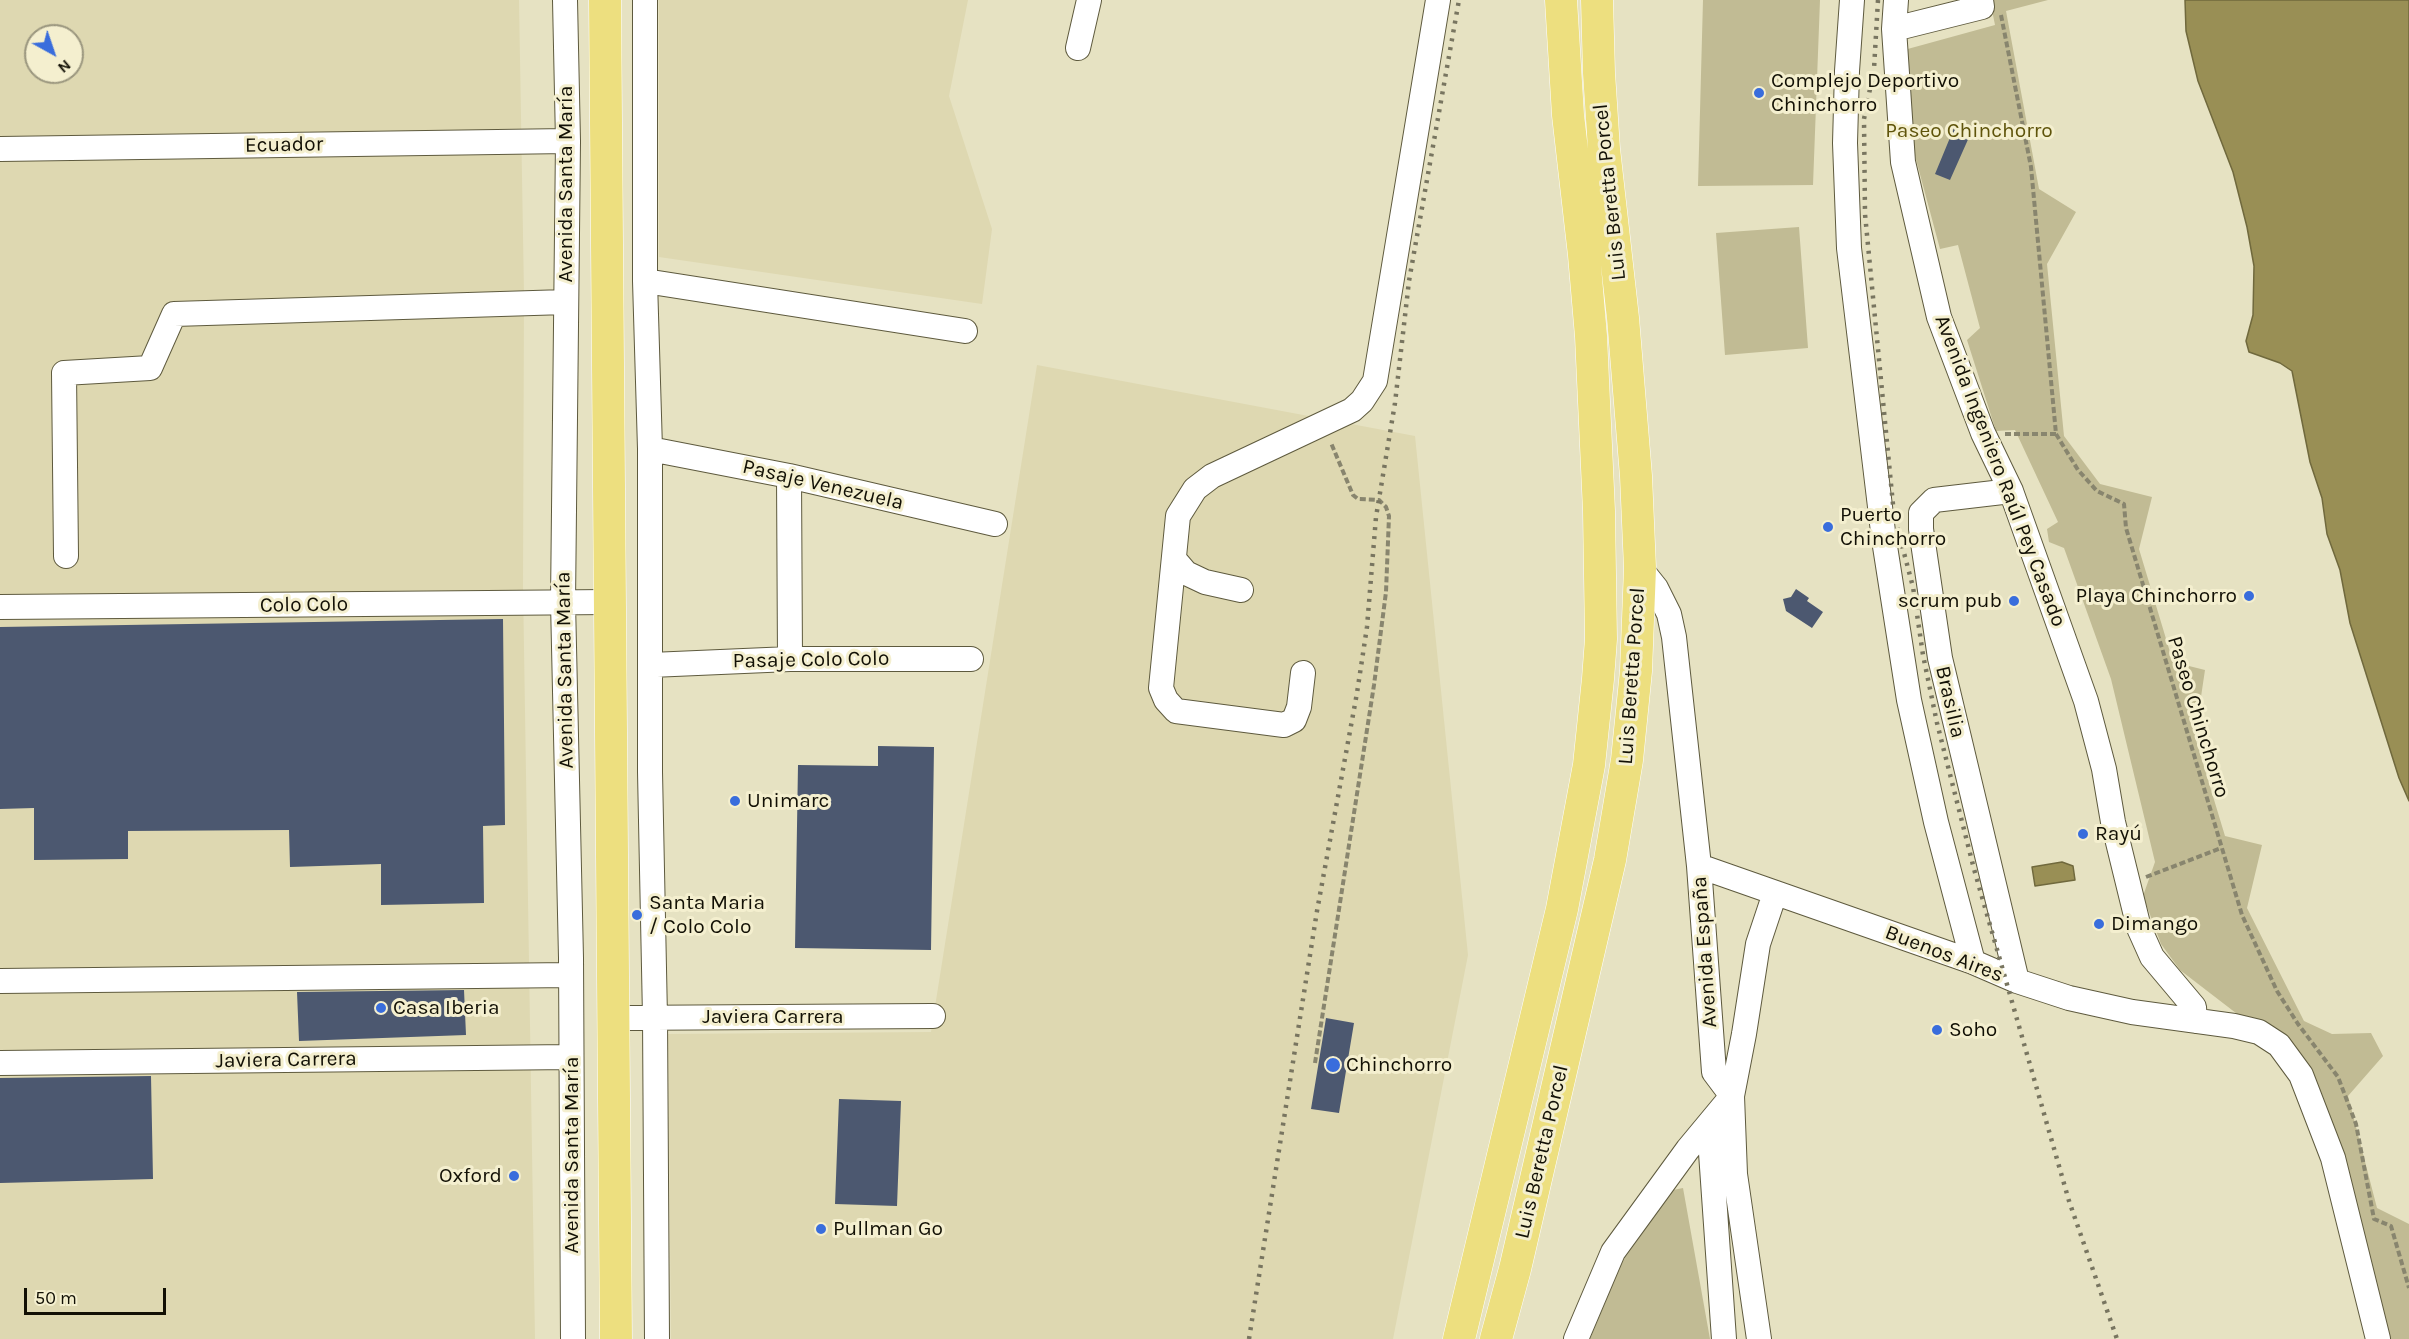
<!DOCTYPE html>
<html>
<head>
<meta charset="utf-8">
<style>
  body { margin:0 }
  #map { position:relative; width:2409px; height:1339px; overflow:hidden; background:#e6e2c2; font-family:Karla,sans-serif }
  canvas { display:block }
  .north { position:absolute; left:24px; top:24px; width:60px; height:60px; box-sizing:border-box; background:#f4efcf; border:2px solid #9a967e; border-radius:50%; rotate:140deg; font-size:16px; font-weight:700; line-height:24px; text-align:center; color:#121005 }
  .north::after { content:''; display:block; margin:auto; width:21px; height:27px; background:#396ddc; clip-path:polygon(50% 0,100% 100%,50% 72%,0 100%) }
  .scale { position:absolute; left:24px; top:1288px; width:142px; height:27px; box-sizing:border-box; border:3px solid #121005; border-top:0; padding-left:8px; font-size:18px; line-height:21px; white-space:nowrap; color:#121005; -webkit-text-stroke:4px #f4efcf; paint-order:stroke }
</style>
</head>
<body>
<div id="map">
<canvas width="2409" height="1339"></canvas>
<div class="north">N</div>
<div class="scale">50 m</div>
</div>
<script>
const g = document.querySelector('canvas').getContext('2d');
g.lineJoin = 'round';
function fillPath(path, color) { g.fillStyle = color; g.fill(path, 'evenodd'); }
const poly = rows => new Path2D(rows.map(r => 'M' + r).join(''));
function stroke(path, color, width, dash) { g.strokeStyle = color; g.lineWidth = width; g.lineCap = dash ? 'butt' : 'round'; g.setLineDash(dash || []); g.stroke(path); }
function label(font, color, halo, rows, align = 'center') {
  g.font = font + ' Karla,sans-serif'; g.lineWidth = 6; g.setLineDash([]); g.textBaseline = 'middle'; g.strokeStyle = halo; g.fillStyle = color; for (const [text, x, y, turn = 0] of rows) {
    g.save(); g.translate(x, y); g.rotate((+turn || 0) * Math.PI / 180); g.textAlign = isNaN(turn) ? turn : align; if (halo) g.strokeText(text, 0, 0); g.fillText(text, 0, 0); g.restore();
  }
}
const built = poly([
  [0,0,519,0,524,294,523,586,535,1339,0,1339],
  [36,36,72,36,72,72,36,72],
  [659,0,968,0,949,96,992,229,982,304,659,257],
  [1037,365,1415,436,1468,955,1393,1339,671,1339,668,1034,931,1032]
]);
const green = poly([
  [1703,0,1820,0,1813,185,1698,186],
  [1990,0,2048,0,2006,11,2039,189,2076,212,2047,264,2064,436,2100,484,2152,497,2139,549,2173,662,2205,670,2195,737,2225,836,2262,845,2247,908,2304,1021,2332,1034,2371,1033,2383,1056,2348,1096,2377,1208,2409,1224,2409,1339,2389,1339,2344,1155,2310,1070,2180,970,2161,944,2143,896,2155,862,2111,679,2064,548,2049,542,2047,529,2058,522,2015,430,1996,431,1967,340,1980,328,1958,245,1940,249,1910,137,1904,50,1995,25],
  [1799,227,1808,348,1725,355,1716,233],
  [1683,1188,1710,1339,1590,1339,1622,1262,1673,1190]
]);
const water = poly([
  [2185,0,2409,0,2409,801,2399,778,2350,623,2340,570,2327,534,2322,498,2310,462,2292,371,2280,363,2249,352,2246,341,2253,315,2254,266,2247,227,2233,172,2198,81,2186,31,2185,0],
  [2062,862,2073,866,2075,880,2035,886,2032,867,2062,862]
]);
const building = poly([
  [1954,128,1970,135,1950,180,1935,174],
  [1796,589,1809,598,1807,601,1823,612,1812,628,1786,611,1783,599,1791,597],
  [503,619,505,825,483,826,484,903,381,905,381,864,290,867,289,830,128,831,128,859,34,860,34,808,0,809,0,627],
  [878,746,934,747,931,950,795,948,798,765,878,766],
  [464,990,466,1035,299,1041,297,992],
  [1326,1018,1354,1023,1339,1113,1311,1109],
  [151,1076,153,1179,0,1183,0,1078],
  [839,1099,901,1101,897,1206,835,1204]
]);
const path = poly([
  [2001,15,2031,167,2056,434,2078,470,2097,491,2124,504,2126,528,2242,915,2277,991,2298,1024,2338,1077,2356,1124,2374,1219,2391,1226,2409,1288],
  [2005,434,2056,434],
  [2146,877,2221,848],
  [1315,1063,1374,685,1386,592,1389,516,1386,507,1379,500,1358,499,1353,495,1331,443]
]);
const minor = poly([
  [565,0,568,141,563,602,571,958,573,1339],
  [645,0,645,281,650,449,650,772,655,1017,657,1339],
  [1852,0,1847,71,1845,143,1849,248,1884,540,1909,700,1936,822,1973,962],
  [1896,0,1894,29,1903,162,1939,317,1983,433,2011,491,2086,701,2104,769,2113,822,2139,928,2152,957,2194,1007,2195,1021],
  [1894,29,1982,7,1981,0],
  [1078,48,1089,0],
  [0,149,568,141],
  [645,281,965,331],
  [650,449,789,476,995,524],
  [789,476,790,659],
  [2011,491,1934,500,1921,513,1921,529,1940,658,2017,981],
  [66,556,64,373,150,368,174,314,566,302],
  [1174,559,1186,573,1205,582,1241,590],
  [1640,568,1656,588,1669,614,1674,637,1699,866,1714,1072,1732,1096,1735,1174,1759,1339],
  [0,607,609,602],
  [651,665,790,659,971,659],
  [1303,673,1299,707,1294,720,1284,725,1176,711,1166,700,1161,688,1178,516,1195,489,1212,476,1352,410,1362,401,1375,381,1438,0],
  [1699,866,1973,962,2017,981,2069,998,2132,1012,2234,1026,2259,1032,2279,1045,2301,1075,2333,1158,2378,1339],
  [0,981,571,975],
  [614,1018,933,1016],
  [0,1063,571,1057],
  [1709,1124,1724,1339],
  [1576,1339,1613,1252,1688,1149,1732,1096,1744,1034,1758,944,1775,893]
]);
const major = poly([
  [605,0,616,1339],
  [1459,1339,1562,909,1589,765,1598,679,1601,639,1599,511,1591,336,1584,255,1568,115,1561,0],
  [1496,1339,1515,1269,1610,860,1627,760,1636,671,1640,568,1636,476,1623,318,1604,149,1599,73,1597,0]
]);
const rail = poly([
  [1878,0,1874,69,1864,119,1865,214,1894,515,1913,587,1923,655,1937,723,1974,869,2069,1201,2117,1339],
  [1249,1339,1317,911,1357,693,1367,627,1376,517,1395,403,1409,281,1459,0]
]);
const markers = [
  [1759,93,6,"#396ddc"],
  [1828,527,6,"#396ddc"],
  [2249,596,6,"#396ddc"],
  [2014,601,6,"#396ddc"],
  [735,801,6,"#396ddc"],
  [2083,834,6,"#396ddc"],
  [637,915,6,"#396ddc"],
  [2099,924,6,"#396ddc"],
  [381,1008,6,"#396ddc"],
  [1937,1030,6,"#396ddc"],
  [1333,1065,8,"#396ddc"],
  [514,1176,6,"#396ddc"],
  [821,1229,6,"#396ddc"]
];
const poiNames = [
  ["Complejo Deportivo",1771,81],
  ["Chinchorro",1771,105],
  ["Puerto",1840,515],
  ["Chinchorro",1840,539],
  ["Playa Chinchorro",2237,596,"right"],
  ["scrum pub",2002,601,"right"],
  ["Unimarc",747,801],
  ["Rayú",2095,834],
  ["Santa Maria",649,903],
  ["/ Colo Colo",649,927],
  ["Dimango",2111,924],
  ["Casa Iberia",393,1008],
  ["Soho",1949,1030],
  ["Chinchorro",1346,1065],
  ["Oxford",502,1176,"right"],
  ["Pullman Go",833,1229]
];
const parkNames = [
  ["Paseo Chinchorro",1969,131]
];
const streetNames = [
  ["Ecuador",284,145,-1],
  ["Avenida Santa María",566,184,-90],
  ["Luis Beretta Porcel",1610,192,-96],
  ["Avenida Ingeniero Raúl Pey Casado",2000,471,69],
  ["Pasaje Venezuela",823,485,13],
  ["Colo Colo",304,605,-1],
  ["Pasaje Colo Colo",811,660,-1],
  ["Avenida Santa María",565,670,-91],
  ["Luis Beretta Porcel",1632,676,-86],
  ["Brasilia",1950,702,77],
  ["Paseo Chinchorro",2198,717,73],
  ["Avenida España",1705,952,-94],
  ["Buenos Aires",1944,954,21],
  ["Javiera Carrera",773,1017],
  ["Javiera Carrera",286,1060,-1],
  ["Luis Beretta Porcel",1542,1152,-77],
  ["Avenida Santa María",572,1155,-90]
];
fillPath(built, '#ded8b1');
fillPath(green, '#c1bb94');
fillPath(water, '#998f55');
stroke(water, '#70693d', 1.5);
fillPath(building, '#4c5870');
stroke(minor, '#5e5a3e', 26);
stroke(major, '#fff', 33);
stroke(path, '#88856e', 4, [6, 3]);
stroke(minor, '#fff', 24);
stroke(major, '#eddf7f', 32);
stroke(rail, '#787560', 4.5, [3, 6]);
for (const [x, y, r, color] of markers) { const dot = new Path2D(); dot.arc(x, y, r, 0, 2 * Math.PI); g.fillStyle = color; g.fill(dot); stroke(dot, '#f4efcf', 2); }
label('21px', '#121005', '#f4efcf', poiNames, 'left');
label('21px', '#5f540b', '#f4efcf', parkNames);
label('21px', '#121005', '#f4efcf', streetNames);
</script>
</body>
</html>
